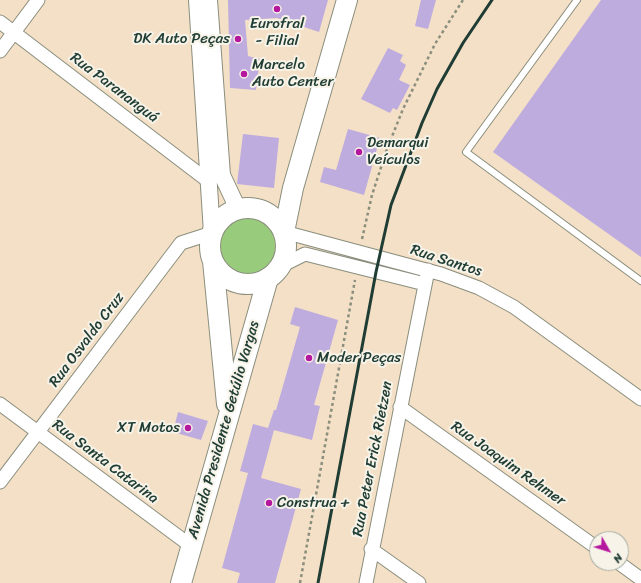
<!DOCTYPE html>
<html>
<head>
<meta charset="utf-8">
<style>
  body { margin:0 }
  #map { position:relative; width:641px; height:583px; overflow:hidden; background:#f4e0c6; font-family:Sriracha,sans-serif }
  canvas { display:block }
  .north { position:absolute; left:589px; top:531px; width:40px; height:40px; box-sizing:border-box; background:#f7f3e8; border:1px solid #a1aaa0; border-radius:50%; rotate:129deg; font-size:11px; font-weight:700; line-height:16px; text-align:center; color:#1f3d34 }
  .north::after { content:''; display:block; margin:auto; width:14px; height:18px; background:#b5179e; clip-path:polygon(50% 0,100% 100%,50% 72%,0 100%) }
</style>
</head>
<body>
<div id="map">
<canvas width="641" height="583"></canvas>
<div class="north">N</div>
</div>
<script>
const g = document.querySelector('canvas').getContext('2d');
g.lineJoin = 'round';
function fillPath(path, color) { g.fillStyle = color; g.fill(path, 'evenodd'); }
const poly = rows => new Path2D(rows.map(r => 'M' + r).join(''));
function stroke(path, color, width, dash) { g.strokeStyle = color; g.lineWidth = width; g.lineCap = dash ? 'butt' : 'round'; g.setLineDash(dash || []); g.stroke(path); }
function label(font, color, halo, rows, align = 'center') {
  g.font = font + ' Sriracha,sans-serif'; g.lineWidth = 4; g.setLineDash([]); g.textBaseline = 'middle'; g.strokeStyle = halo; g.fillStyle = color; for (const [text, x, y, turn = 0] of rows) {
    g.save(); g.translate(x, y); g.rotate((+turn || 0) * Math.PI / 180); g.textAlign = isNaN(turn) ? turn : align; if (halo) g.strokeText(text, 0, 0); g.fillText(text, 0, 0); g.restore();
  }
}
const green = poly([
  '220 246a28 28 0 1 1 56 0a28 28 0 1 1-56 0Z'
]);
const building = poly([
  [228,0,328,0,319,32,277,18,245,20,248,56,260,59,256,90,230,88],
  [421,0,436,0,428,29,415,26],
  [601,0,641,0,641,257,493,152],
  [388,48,403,55,400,61,406,65,399,80,410,85,397,110,393,108,390,113,361,99],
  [348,129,380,138,364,195,320,182,324,167,336,170],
  [243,134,279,138,274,188,237,184],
  [295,307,338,320,314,405,320,406,312,440,270,429,274,430,261,478,301,489,275,583,237,583,240,573,222,568,248,473,240,471,253,424,268,428,274,410,276,410,300,327,290,324],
  [178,412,208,421,201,440,173,432]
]);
const path = poly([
  [362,239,372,195,387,149,403,109,435,44,463,0],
  [300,583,355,280]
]);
const service = poly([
  [577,0,466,152,641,281]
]);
const minor = poly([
  [0,22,207,180],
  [0,51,38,0],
  [284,232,441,274,479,288,514,307,641,399],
  [279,267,305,254,425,284],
  [0,404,191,546],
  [400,407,597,548],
  [0,482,181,243,212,233],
  [371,549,419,583],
  [619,563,641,579],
  [366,583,428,270]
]);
const tertiary = poly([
  [197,0,212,233],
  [209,0,222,175,238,209]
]);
const primary = poly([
  '210 246a38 38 0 1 1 76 0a38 38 0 1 1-76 0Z',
  [284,232,293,188,347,0],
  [213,261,227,404],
  [181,583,268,278]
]);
const rail = poly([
  [318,583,376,272,391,205,422,123,437,89,463,43,492,0]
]);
const markers = [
  [277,9,4,"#b5179e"],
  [238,39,4,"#b5179e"],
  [244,74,4,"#b5179e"],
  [359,152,4,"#b5179e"],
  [309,358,4,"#b5179e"],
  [188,428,4,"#b5179e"],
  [269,503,4,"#b5179e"]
];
const poiNames = [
  ["Eurofral",277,24,"center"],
  ["- Filial",277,41,"center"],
  ["DK Auto Peças",230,39,"right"],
  ["Marcelo",252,65],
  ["Auto Center",252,82],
  ["Demarqui",367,143],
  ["Veículos",367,160],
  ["Moder Peças",317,358],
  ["XT Motos",180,428,"right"],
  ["Construa +",277,503]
];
const streetNames = [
  ["Rua Parananguá",114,88,37],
  ["Rua Santos",446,261,18],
  ["Rua Osvaldo Cruz",87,340,-53],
  ["Avenida Presidente Getúlio Vargas",224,430,-74],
  ["Rua Peter Erick Rietzen",373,459,-79],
  ["Rua Santa Catarina",105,462,37],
  ["Rua Joaquim Rehmer",508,464,35]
];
fillPath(green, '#98cb7c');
fillPath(building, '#beacde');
stroke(service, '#8a8e7d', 8);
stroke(minor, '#8a8e7d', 15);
stroke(tertiary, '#8a8e7d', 18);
stroke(primary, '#8a8e7d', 22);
stroke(path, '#8a8e7d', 2.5, [3, 3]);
stroke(service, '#fff', 6);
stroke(minor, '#fff', 13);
stroke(tertiary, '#fff', 16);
stroke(primary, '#fff', 20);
stroke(rail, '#1f3d34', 3);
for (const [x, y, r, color] of markers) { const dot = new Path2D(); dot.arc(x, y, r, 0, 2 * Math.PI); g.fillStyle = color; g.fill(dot); stroke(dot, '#f7f3e8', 1.5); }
label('15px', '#1f3d34', '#f7f3e8', poiNames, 'left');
label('15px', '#1f3d34', '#f7f3e8', streetNames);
</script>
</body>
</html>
